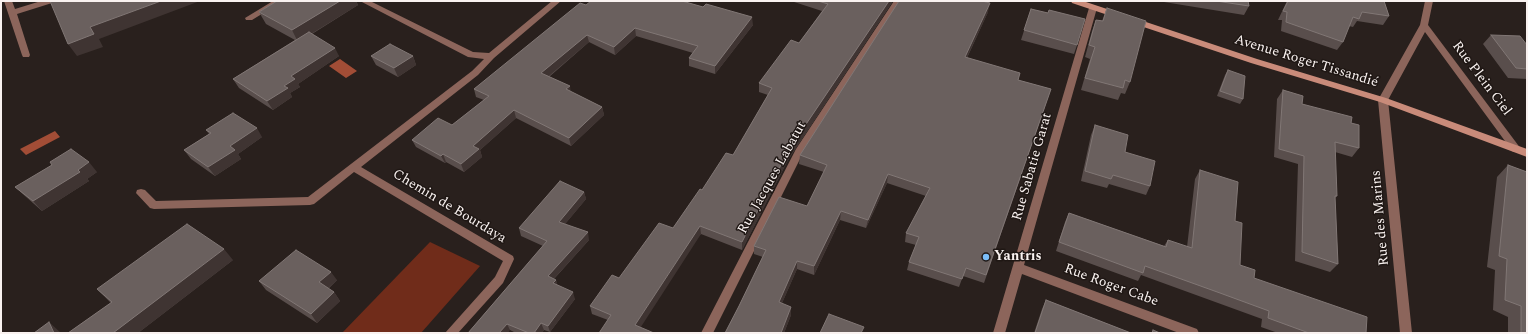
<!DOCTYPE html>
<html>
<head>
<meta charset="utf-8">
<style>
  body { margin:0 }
  #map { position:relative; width:1528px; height:334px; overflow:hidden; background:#29201d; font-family:Spectral,serif }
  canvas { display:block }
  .frame { position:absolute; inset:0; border:2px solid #f9f2f0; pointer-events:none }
</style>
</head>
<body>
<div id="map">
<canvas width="1528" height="334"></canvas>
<div class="frame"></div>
</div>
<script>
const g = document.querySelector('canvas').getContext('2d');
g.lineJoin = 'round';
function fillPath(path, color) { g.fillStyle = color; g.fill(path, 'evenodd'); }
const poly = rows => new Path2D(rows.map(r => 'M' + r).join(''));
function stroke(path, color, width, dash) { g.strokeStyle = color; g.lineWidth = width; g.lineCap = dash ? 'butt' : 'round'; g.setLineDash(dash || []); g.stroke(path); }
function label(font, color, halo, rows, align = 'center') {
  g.font = font + ' Spectral,serif'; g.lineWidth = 3; g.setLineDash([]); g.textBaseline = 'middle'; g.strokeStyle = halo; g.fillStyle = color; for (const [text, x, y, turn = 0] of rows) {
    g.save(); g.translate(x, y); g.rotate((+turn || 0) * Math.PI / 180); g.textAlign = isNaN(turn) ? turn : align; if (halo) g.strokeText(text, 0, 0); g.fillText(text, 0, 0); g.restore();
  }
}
const green = poly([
  [430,242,480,266,421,333,342,333]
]);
const water = poly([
  [340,59,357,71,346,78,329,66],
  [55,131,60,137,26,155,20,149]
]);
const service = poly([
  [4,1,12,1,15,9,41,1,53,1,52,3,17,14,30,55,29,57,23,57,22,55,4,1],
  [273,1,283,1,252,20,246,20,245,18,273,1]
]);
const minor = poly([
  [360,1,370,1,473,52,489,53,552,1,561,1,494,58,478,75,361,167,513,256,514,259,503,283,458,333,445,333,495,277,503,261,354,172,314,204,310,205,154,209,150,208,136,193,137,190,141,189,145,190,156,201,308,197,472,71,484,59,468,57,360,1],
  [894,1,902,1,803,153,713,333,701,333,796,149,894,1],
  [1425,1,1433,1,1428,25,1521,149,1519,152,1513,152,1425,32,1388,100,1412,333,1400,333,1378,100,1420,25,1425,1],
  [1093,5,1097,8,1024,265,1197,329,1199,333,1179,333,1022,274,1005,333,993,333,1089,8,1093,5]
]);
const secondary = poly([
  [1071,1,1083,1,1257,59,1386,98,1527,149,1527,157,1380,102,1251,63,1072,3,1071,1]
]);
const wall = poly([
  [277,1,356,1,358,5,312,34,339,56,298,84,300,87,290,93,292,97,273,110,239,88,233,79,295,40,266,24,259,12],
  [791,1,893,1,788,160,742,250,701,234,608,320,592,314,590,306,673,228,702,190,733,155,768,95,759,92,759,83,799,43,822,11],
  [1164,1,1248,1,1249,6,1244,15,1164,2],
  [1287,1,1384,1,1389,16,1383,25,1357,21,1353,27,1349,26,1343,42,1337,50,1281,31,1282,20,1278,20],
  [586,5,753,25,715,74,689,66,689,58,693,53,636,36,615,55,589,42,549,77,571,92,602,107,604,115,571,146,516,118,480,150,482,157,464,172,446,162,445,163,416,147,412,140,452,125,484,100,476,97,474,89],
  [1107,8,1130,82,1125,94,1121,93,1118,100,1081,90,1090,59,1085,57,1092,31,1096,20,1102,21],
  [1031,9,1077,45,1074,54,1021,40],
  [988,12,967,58,1018,80,1051,89,984,283,963,276,959,287,907,270,909,262,916,245,905,242,906,233,926,196,887,183,866,228,840,220,814,275,797,269,782,303,791,315,784,333,725,333,739,306,763,257,754,254,754,246,807,206,824,172,799,164,800,155],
  [1491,35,1527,45,1527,79,1508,78,1483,44],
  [371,56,413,56,416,65,398,77,376,65],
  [1228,70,1243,99,1240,104,1217,96,1225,75],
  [1283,90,1302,104,1351,123,1359,148,1352,157,1335,152,1337,196,1335,198,1338,264,1330,272,1295,261,1298,164,1274,157,1277,99],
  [1095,125,1125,152,1150,186,1146,195,1109,184,1107,188,1081,181,1091,135],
  [206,130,262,137,238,154,241,159,215,176,191,159,184,150,209,134],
  [1508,165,1527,333,1508,333,1508,317,1493,310,1495,270,1487,267,1497,177],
  [1200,170,1235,221,1240,265,1254,278,1366,333,1278,333,1261,327,1262,319,1141,275,1138,281,1056,251,1065,222,1069,213,1164,246,1168,240,1187,247,1195,179],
  [97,172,87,179,89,181,42,211,25,196,15,187],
  [584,192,586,199,565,224,589,240,554,279,556,280,557,285,575,299,550,332,544,330,542,333,516,333,510,330,468,333,543,246,521,236,519,228],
  [233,260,138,333,68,333,111,303,97,289],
  [337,280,328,289,334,292,340,301,317,323,266,290,259,281],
  [1046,300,1131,333,1034,333,1042,309]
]);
const shadedWall = poly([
  [161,1,200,1,99,39,103,47,77,56,68,44,90,27],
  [340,1,356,1,358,5,298,42,292,30],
  [889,1,893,1,788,160,742,250,742,242,788,151],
  [990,3,988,12,963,66,965,57],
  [752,17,753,25,715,74,715,66],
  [635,28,636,36,615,55,614,47],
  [587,35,589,42,543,81,541,73],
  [335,48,339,56,298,84,300,87,290,93,292,97,273,110,267,101,284,86,291,76],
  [413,56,416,65,398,77,394,68],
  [570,86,571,94,566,89],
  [602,107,604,115,571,146,569,138],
  [514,110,516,118,480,150,482,157,464,172,461,164,473,146],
  [257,128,262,137,238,154,241,159,215,176,208,167,230,146],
  [443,154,446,162,445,163,441,156],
  [89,162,97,172,87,179,89,181,42,211,33,201],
  [888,174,887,183,866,228,868,220],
  [584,192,586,199,561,229,559,222],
  [841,211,840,220,814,275,814,266],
  [700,226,701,234,637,333,635,325],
  [588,232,589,240,550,283,548,276],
  [224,249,233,260,138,333,113,333],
  [797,261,797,269,779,310,779,302],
  [331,272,337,280,325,291,319,282],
  [556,280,558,287,553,283],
  [334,292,340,301,317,323,311,314],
  [573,292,575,299,550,332,548,326],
  [791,307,791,315,784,333,781,333],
  [49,322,61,333,54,333],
  [541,323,544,330,542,333,534,333],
  [507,324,510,330,508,333,499,333]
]);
const building = poly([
  [50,1,161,1,90,27,94,34,68,44,50,1],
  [277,1,340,1,292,30,259,12,277,1],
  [591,1,682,1,703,7,706,4,752,17,715,66,689,58,698,46,635,28,614,47,587,35,541,73,570,86,566,89,602,107,569,138,514,110,473,146,479,149,461,164,443,154,441,156,412,140,438,118,452,125,489,96,474,89,580,3,586,5,591,1],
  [818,1,889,1,788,151,742,242,700,226,635,325,654,333,599,333,611,315,590,306,612,275,619,278,659,223,673,228,700,189,702,190,726,153,733,155,772,88,759,83,791,40,799,43,828,4,818,1],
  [899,1,982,1,990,3,965,57,1020,73,1018,80,1051,89,986,275,966,268,962,279,909,262,919,237,906,233,930,188,888,174,868,220,841,211,814,266,797,261,779,302,791,307,781,333,725,333,739,306,766,250,754,246,779,197,807,206,827,165,800,155,899,1],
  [1216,1,1248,1,1249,6,1216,1],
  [1288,1,1384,1,1389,16,1362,12,1359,19,1353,17,1343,42,1286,22,1287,12,1283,11,1288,1],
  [1107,8,1146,21,1130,82,1125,80,1123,88,1085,78,1095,47,1089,45,1096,20,1103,21,1107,8],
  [1031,9,1048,13,1049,10,1085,19,1077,45,1024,30,1031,9],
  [309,32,335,48,291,76,295,79,284,86,288,88,267,101,233,79,309,32],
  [1491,35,1520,36,1527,45,1527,69,1516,68,1491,35],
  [390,44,413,56,394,68,371,56,390,44],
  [1228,70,1245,76,1243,99,1220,91,1228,70],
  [1283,90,1303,96,1302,104,1352,117,1351,123,1359,125,1359,148,1335,142,1337,196,1335,196,1338,264,1302,252,1304,156,1279,149,1283,90],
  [233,113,257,128,230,146,235,150,208,167,184,150,211,133,206,130,233,113],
  [1095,125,1128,135,1125,152,1155,161,1150,186,1113,175,1111,179,1085,171,1095,125],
  [71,149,89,162,78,170,80,172,33,201,15,187,52,165,50,162,71,149],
  [1508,165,1527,172,1527,333,1521,333,1521,306,1505,300,1507,259,1499,256,1508,165],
  [1200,170,1238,182,1235,221,1242,223,1240,265,1255,270,1254,278,1367,317,1366,333,1309,333,1268,318,1269,311,1220,293,1145,266,1143,273,1059,242,1069,213,1166,247,1168,240,1192,248,1200,170],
  [560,181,584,192,559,222,588,232,548,276,556,280,553,283,573,292,548,326,541,323,534,333,529,333,507,324,499,333,468,333,547,241,519,228,560,181],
  [187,224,224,249,113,333,68,333,112,302,97,289,187,224],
  [296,250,331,272,319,282,334,292,311,314,259,281,296,250],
  [1046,300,1131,333,1035,333,1046,300],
  [829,314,864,327,861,333,820,333,829,314],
  [49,322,54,333,34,333,49,322],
  [1153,330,1160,333,1152,333,1153,330]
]);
const markers = [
  [986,257,4,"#7bbef9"]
];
const streetNames = [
  ["Avenue Roger Tissandié",1306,62,17],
  ["Rue Plein Ciel",1481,79,53],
  ["Rue Sabatie Garat",1033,167,-74],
  ["Rue Jacques Labatut",773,178,-61],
  ["Chemin de Bourdaya",449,207,31],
  ["Rue des Marins",1381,218,-95],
  ["Rue Roger Cabe",1111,286,20]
];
const poiNames = [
  ["Yantris",994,257]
];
fillPath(green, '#702c1a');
fillPath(water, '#a24d36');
fillPath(service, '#8c655b');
fillPath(minor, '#8c655b');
fillPath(secondary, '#c98b7a');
fillPath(wall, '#594e4c');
fillPath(shadedWall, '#3f3432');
fillPath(building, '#6a605e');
stroke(building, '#817775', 1);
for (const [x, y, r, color] of markers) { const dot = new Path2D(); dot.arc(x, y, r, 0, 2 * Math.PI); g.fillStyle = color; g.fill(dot); stroke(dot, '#1f1714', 1.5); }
label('14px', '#f9f2f0', '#1f1714', streetNames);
label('bold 14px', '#f9f2f0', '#1f1714', poiNames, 'left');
</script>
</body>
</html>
